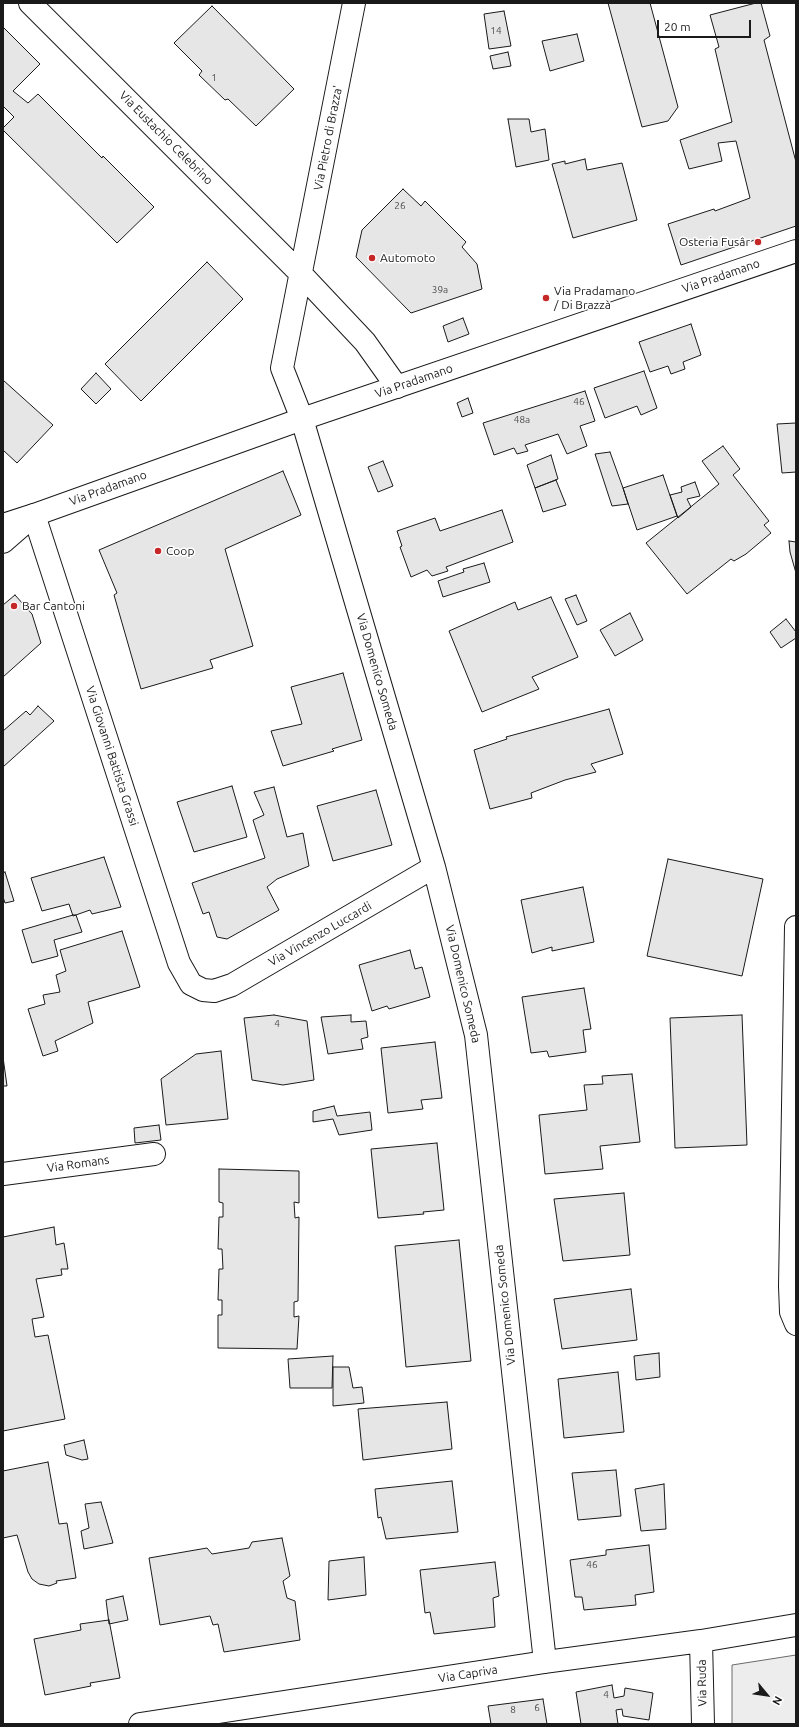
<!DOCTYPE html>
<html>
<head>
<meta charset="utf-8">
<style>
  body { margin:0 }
  #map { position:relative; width:799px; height:1727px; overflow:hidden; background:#fff; font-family:Ubuntu,sans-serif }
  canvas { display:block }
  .frame { position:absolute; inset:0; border:4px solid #1a1a1a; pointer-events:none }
  .north { position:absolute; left:747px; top:1675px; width:40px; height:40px; -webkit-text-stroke:3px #fff; paint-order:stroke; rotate:119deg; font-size:11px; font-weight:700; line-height:16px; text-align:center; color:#1a1a1a }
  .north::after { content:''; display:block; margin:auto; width:14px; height:18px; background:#1a1a1a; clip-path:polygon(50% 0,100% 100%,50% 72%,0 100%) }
  .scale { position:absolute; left:657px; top:20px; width:94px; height:18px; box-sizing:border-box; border:2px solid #1a1a1a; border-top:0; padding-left:5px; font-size:12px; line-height:14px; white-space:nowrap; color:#1a1a1a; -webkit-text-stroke:3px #fff; paint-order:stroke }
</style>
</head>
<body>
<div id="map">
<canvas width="799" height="1727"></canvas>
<div class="frame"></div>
<div class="north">N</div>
<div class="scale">20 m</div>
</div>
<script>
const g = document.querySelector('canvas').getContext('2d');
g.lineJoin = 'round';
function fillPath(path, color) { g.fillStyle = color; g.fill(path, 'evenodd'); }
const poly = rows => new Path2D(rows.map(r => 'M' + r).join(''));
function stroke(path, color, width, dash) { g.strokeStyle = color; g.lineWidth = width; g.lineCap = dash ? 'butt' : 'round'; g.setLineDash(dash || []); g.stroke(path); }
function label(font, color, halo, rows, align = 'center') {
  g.font = font + ' Ubuntu,sans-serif'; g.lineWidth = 3; g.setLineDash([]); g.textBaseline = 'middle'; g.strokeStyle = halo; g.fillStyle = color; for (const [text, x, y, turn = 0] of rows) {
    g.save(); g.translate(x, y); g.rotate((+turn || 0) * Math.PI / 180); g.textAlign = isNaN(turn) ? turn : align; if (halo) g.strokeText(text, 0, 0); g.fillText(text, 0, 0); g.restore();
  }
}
const green = poly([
  [796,1655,796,1724,732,1724,732,1665,796,1655]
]);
const building = poly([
  [608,3,650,3,678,107,668,121,642,127,608,3],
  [756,3,761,3,770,36,764,40,796,162,796,226,681,265,668,224,714,209,715,211,750,198,736,141,718,143,722,161,689,169,680,140,732,122,715,49,719,47,710,15,756,3],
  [212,6,294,89,256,126,228,99,225,100,199,75,202,71,174,43,212,6],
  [504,11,511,46,489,49,484,14,504,11],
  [3,27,40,64,13,91,28,103,38,94,102,158,103,156,154,207,117,243,3,130,3,128,14,117,3,106,3,27],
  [577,34,584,61,550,71,542,41,577,34],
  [508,52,511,66,493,69,490,56,508,52],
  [508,119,529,119,531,132,545,129,549,160,516,167,508,119],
  [585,159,587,170,622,163,637,220,573,238,552,164,565,161,565,164,585,159],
  [403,189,421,206,425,201,466,242,462,247,477,264,482,289,411,313,356,257,362,230,403,189],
  [207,262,243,299,141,401,105,364,207,262],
  [463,318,469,334,448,342,443,326,463,318],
  [691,324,701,355,683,362,685,369,671,374,668,366,650,372,639,342,691,324],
  [644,371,657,408,641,415,637,406,605,418,594,388,644,371],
  [96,373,111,389,96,404,81,389,96,373],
  [3,380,53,425,17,463,3,450,3,380],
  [585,391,595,421,580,426,587,446,567,454,558,434,525,445,528,451,517,454,514,448,494,455,483,423,585,391],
  [468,398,473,413,462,417,457,403,468,398],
  [796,423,796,472,782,473,777,424,796,423],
  [723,446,740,469,733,475,769,521,764,525,771,533,746,554,734,561,731,559,687,594,646,543,719,484,702,461,723,446],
  [610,452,623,488,628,504,612,506,595,454,610,452],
  [551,455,558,479,535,488,527,465,551,455],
  [383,461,393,486,378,492,368,467,383,461],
  [283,471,301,515,225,549,253,646,210,660,213,668,141,689,114,595,117,593,99,550,283,471],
  [663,475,677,516,637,530,623,488,663,475],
  [556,480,566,505,543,512,535,488,556,480],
  [695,482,700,496,687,499,691,507,678,518,670,495,682,492,681,487,695,482],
  [502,510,513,542,446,567,448,571,432,576,427,570,411,577,400,547,402,546,397,531,435,518,440,531,502,510],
  [789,541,796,542,796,573,790,552,789,541],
  [484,563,490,582,443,597,438,581,464,572,463,569,484,563],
  [15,595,32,614,41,643,3,677,3,605,15,595],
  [576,595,587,621,577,625,565,599,576,595],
  [551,597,578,657,532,677,539,689,482,712,449,631,515,602,518,610,551,597],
  [630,613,643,640,615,656,600,630,630,613],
  [786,619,796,632,796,638,781,648,770,632,786,619],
  [343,673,362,740,332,749,334,751,283,766,271,731,302,724,291,687,343,673],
  [38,706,54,721,3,767,3,731,26,711,30,715,38,706],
  [609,709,623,754,591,764,596,772,565,780,531,793,532,798,490,809,474,750,507,739,506,737,609,709],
  [232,786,247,837,194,852,177,802,232,786],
  [274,787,287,837,303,833,309,866,277,879,267,887,279,910,227,939,217,937,209,912,203,914,192,883,265,858,253,820,264,815,254,792,274,787],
  [376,790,392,845,333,861,317,806,376,790],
  [104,857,121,907,92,914,90,910,73,916,69,904,42,911,31,878,104,857],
  [668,859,763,879,742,976,647,956,668,859],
  [5,872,14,901,5,903,3,897,3,873,5,872],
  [583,887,594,942,552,951,552,947,532,953,521,900,583,887],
  [73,915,76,915,82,932,54,940,58,956,32,963,22,930,73,915],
  [122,931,140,987,88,1002,93,1023,55,1041,58,1051,43,1056,28,1009,45,1004,43,995,60,992,56,975,66,971,60,950,122,931],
  [410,950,415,969,422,967,430,997,389,1009,387,1006,372,1011,359,965,410,950],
  [584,988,591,1029,583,1030,586,1052,549,1057,547,1051,531,1053,522,997,584,988],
  [274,1015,307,1021,314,1080,283,1085,252,1080,244,1018,274,1015],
  [351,1015,351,1022,366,1021,368,1037,361,1039,363,1049,328,1054,321,1017,351,1015],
  [742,1015,747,1145,675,1148,670,1018,742,1015],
  [435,1042,442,1098,421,1100,423,1109,388,1113,381,1048,435,1042],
  [221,1051,228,1119,166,1125,161,1079,196,1054,221,1051],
  [3,1057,7,1086,3,1086,3,1108,3,1057],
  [632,1074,640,1142,600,1146,603,1169,545,1174,539,1115,587,1110,584,1085,603,1084,602,1076,632,1074],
  [334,1106,337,1116,370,1112,372,1130,339,1135,333,1119,313,1122,313,1111,334,1106],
  [159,1125,161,1140,135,1143,134,1128,159,1125],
  [437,1143,444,1210,423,1212,424,1214,378,1218,371,1149,437,1143],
  [219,1169,299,1171,299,1203,294,1202,295,1218,299,1217,298,1301,294,1302,294,1317,299,1316,297,1349,218,1348,218,1315,222,1315,222,1300,218,1300,219,1269,223,1269,222,1249,218,1249,219,1217,223,1217,223,1203,219,1202,219,1169],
  [624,1193,630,1255,563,1261,554,1199,624,1193],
  [54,1227,56,1245,64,1243,68,1269,61,1269,62,1275,36,1279,44,1317,32,1319,35,1337,48,1335,65,1419,3,1431,3,1237,54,1227],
  [459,1240,471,1361,406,1367,395,1246,459,1240],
  [631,1289,637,1340,562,1349,554,1299,631,1289],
  [659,1353,660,1377,636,1380,634,1356,659,1353],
  [333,1356,332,1388,290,1388,288,1359,333,1356],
  [333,1367,349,1367,353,1388,362,1387,364,1403,333,1406,333,1367],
  [618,1372,624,1432,564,1438,558,1379,618,1372],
  [447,1402,452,1449,363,1460,358,1409,447,1402],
  [84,1440,88,1459,82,1460,66,1455,64,1445,84,1440],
  [48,1462,59,1524,67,1523,76,1578,56,1581,57,1583,49,1586,39,1584,32,1579,28,1572,17,1535,3,1538,3,1471,48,1462],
  [616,1470,621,1516,578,1520,572,1473,616,1470],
  [452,1481,458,1532,386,1539,381,1517,378,1518,375,1489,452,1481],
  [664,1484,666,1529,641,1531,635,1489,664,1484],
  [101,1502,113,1543,84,1549,81,1531,89,1528,85,1504,101,1502],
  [282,1538,290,1576,283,1581,287,1598,295,1601,300,1640,224,1652,218,1624,213,1625,210,1616,160,1625,149,1558,207,1548,212,1554,249,1548,252,1542,282,1538],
  [649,1545,654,1592,635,1595,636,1605,584,1610,582,1597,575,1597,570,1560,606,1555,606,1550,649,1545],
  [364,1557,366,1595,328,1600,329,1561,364,1557],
  [495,1562,499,1596,493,1598,495,1627,434,1634,430,1612,425,1613,420,1570,495,1562],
  [123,1596,128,1620,109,1624,106,1600,123,1596],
  [109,1620,120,1678,90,1683,91,1686,45,1695,34,1639,81,1630,80,1624,109,1620],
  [612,1685,614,1698,624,1696,625,1688,653,1693,649,1720,623,1716,622,1709,616,1710,618,1724,581,1724,576,1692,612,1685],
  [543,1699,547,1724,491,1724,488,1706,543,1699]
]);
const street = poly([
  [30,3,301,274,365,342,397,387],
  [354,3,282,368,302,419,434,867,476,1035,545,1662],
  [3,525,34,515,179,963,191,984,203,990,214,991,232,985,434,867],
  [796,927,790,1286,791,1312,796,1324],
  [3,1174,154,1154],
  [701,1641,703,1724],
  [140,1724,545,1662,701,1641,796,1625]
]);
const secondary = poly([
  [3,542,34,515,302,419,796,251]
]);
const markers = [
  [758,242,4,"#c62828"],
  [372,258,4,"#c62828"],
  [546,298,4,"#c62828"],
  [158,551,4,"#c62828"],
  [14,606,4,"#c62828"]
];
const numberNames = [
  ["14",496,31],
  ["1",214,78],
  ["26",400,206],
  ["39a",440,290],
  ["46",579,402],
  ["48a",522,420],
  ["4",277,1024],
  ["46",592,1565],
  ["4",606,1695],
  ["6",537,1708],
  ["8",513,1710]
];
const streetNames = [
  ["Via Eustachio Celebrino",166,138,45],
  ["Via Pietro di Brazza'",328,138,-79],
  ["Via Pradamano",721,276,-19],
  ["Via Pradamano",414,381,-19],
  ["Via Pradamano",108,488,-20],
  ["Via Domenico Someda",377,672,74],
  ["Via Giovanni Battista Grassi",112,756,72],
  ["Via Vincenzo Luccardi",320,934,-30],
  ["Via Domenico Someda",463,984,77],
  ["Via Romans",78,1164,-8],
  ["Via Domenico Someda",505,1305,-96],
  ["Via Capriva",468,1674,-9],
  ["Via Ruda",702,1683,-91]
];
const poiNames = [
  ["Osteria Fusâr",750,242,"right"],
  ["Automoto",380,258],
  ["Via Pradamano",554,291],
  ["/ Di Brazzà",554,305],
  ["Coop",166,551],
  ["Bar Cantoni",22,606]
];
fillPath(green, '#ededed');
stroke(green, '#6a6a6a', 1);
fillPath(building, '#e6e6e6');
stroke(building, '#1a1a1a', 1);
stroke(street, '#1a1a1a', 24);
stroke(secondary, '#1a1a1a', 24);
stroke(street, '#fff', 22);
stroke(secondary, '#fff', 22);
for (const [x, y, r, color] of markers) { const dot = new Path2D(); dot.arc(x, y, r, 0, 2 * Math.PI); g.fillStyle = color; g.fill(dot); stroke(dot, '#fff', 1.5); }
label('10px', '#4d4d4d', null, numberNames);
label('12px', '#1a1a1a', '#fff', streetNames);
label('12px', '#1a1a1a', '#fff', poiNames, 'left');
</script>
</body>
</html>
